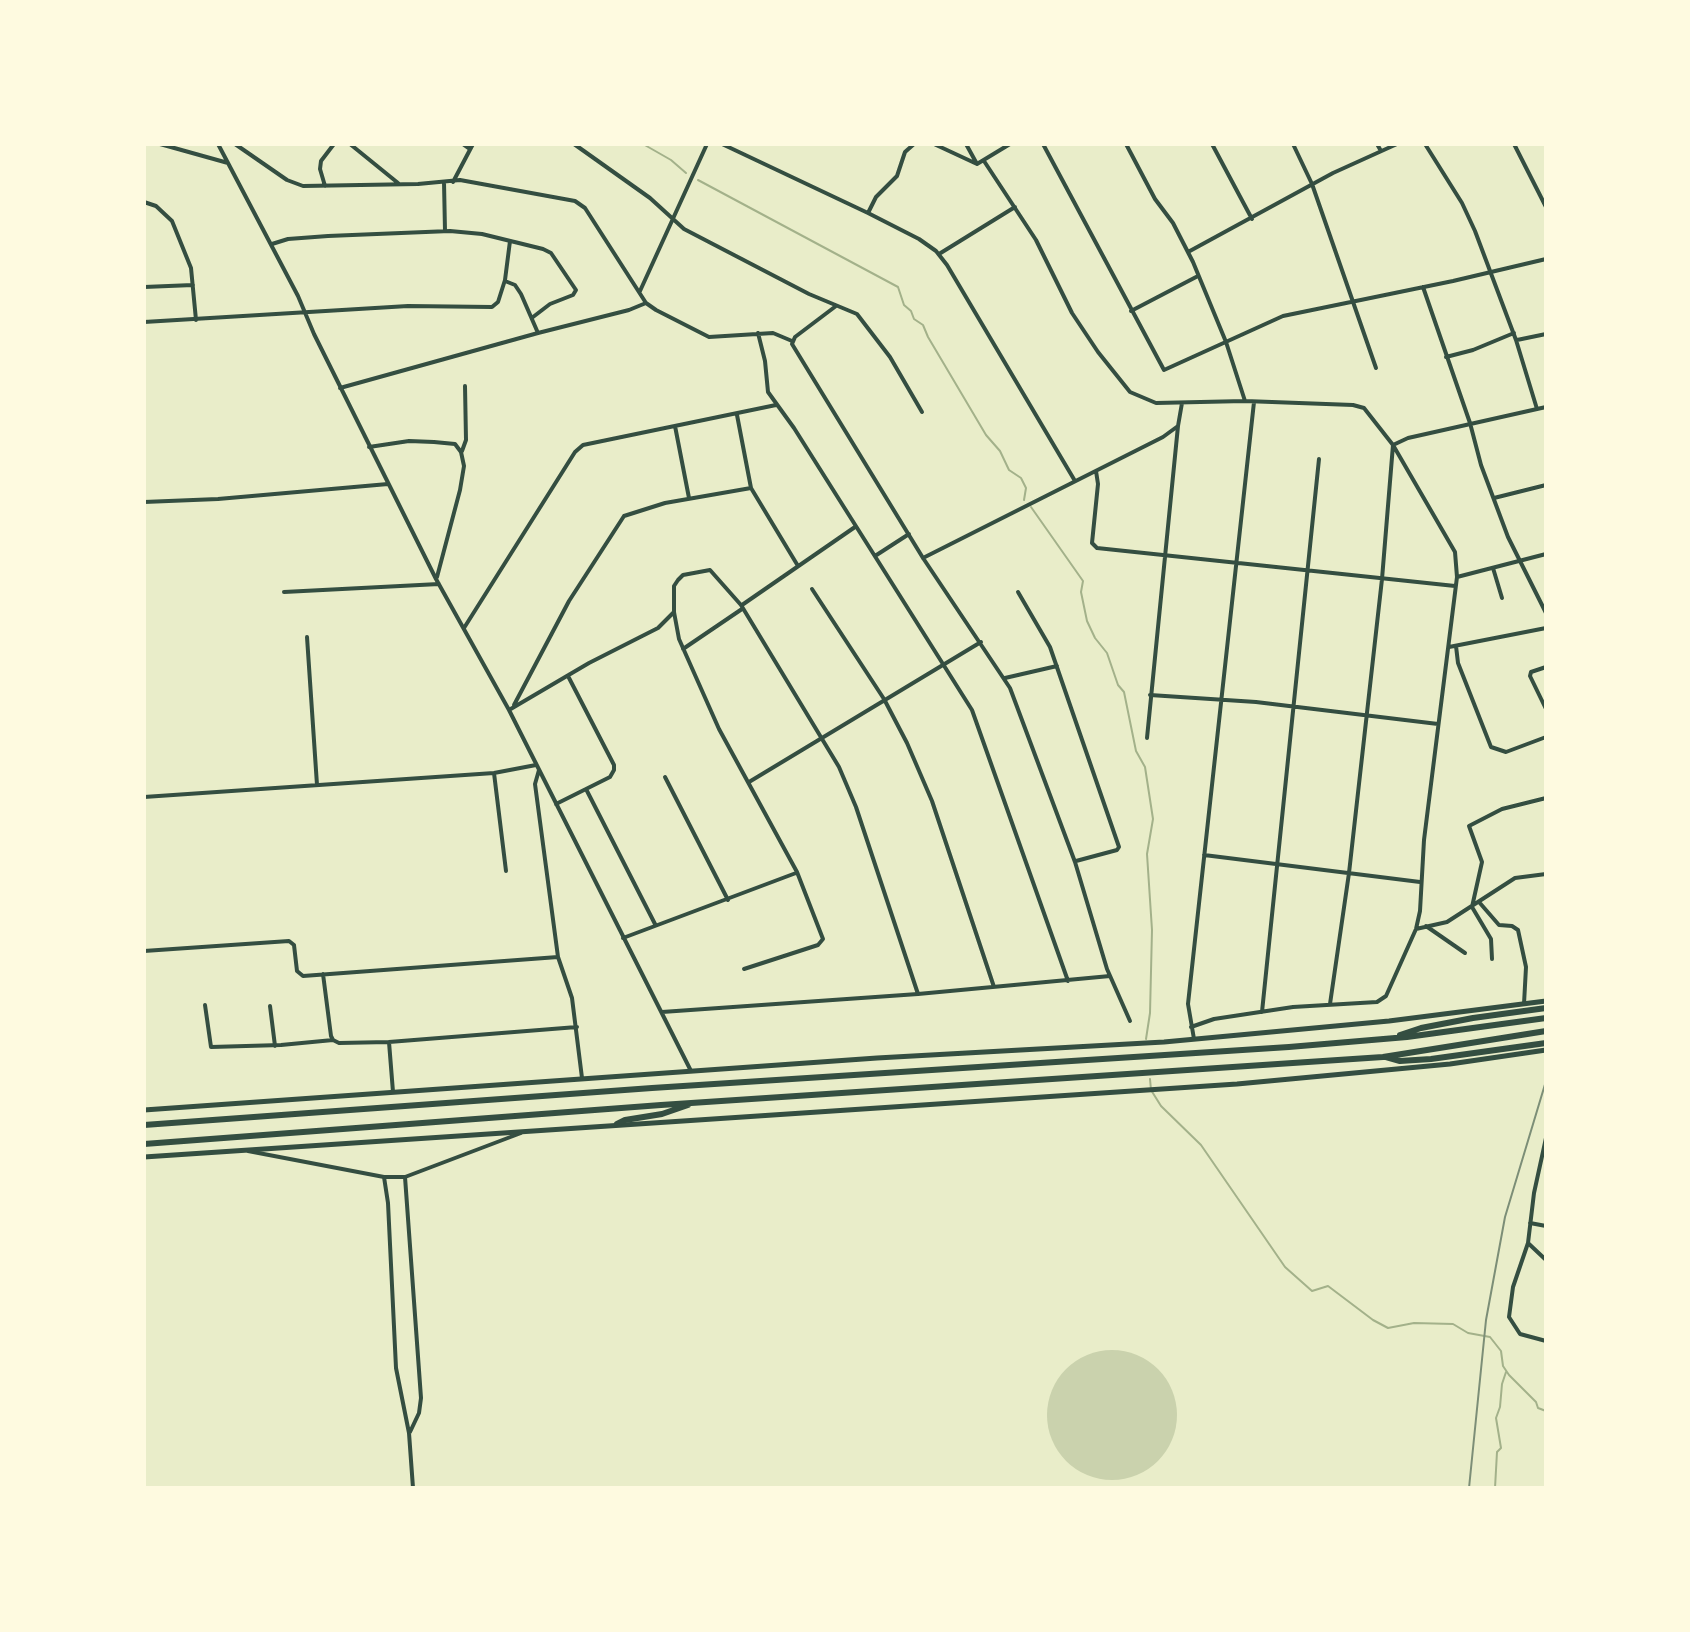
<!DOCTYPE html>
<html>
<head>
<meta charset="utf-8">
<style>
  body { margin:0 }
  #map { position:relative; width:1690px; height:1632px; overflow:hidden; background:#e9edc9; font-family:Manrope,sans-serif }
  canvas { display:block }
  .frame { position:absolute; inset:0; border:146px solid #fefae0; pointer-events:none }
</style>
</head>
<body>
<div id="map">
<canvas width="1690" height="1632"></canvas>
<div class="frame"></div>
</div>
<script>
const g = document.querySelector('canvas').getContext('2d');
g.lineJoin = 'round';
function fillPath(path, color) { g.fillStyle = color; g.fill(path, 'evenodd'); }
const poly = rows => new Path2D(rows.map(r => 'M' + r).join(''));
function stroke(path, color, width, dash) { g.strokeStyle = color; g.lineWidth = width; g.lineCap = dash ? 'butt' : 'round'; g.setLineDash(dash || []); g.stroke(path); }
const green = poly([
  '1047 1415a65 65 0 1 1 130 0a65 65 0 1 1-130 0Z'
]);
const stream = poly([
  [643,144,671,160,686,173],
  [698,180,898,287,904,305,911,311,914,319,923,325,928,337,986,435,1000,451,1009,470,1021,478,1026,488,1024,500],
  [1031,507,1083,581,1081,592,1087,621,1095,638,1107,653,1118,685,1124,692,1136,751,1145,767,1153,819,1147,854,1152,930,1150,1013,1146,1039],
  [1150,1079,1151,1090,1161,1106,1201,1145,1285,1267,1312,1291,1328,1286,1373,1320,1388,1328,1414,1323,1453,1324,1468,1333,1490,1337,1501,1351,1503,1366,1509,1375,1536,1402,1538,1408,1546,1411],
  [1495,1488,1497,1452,1501,1448,1496,1418,1500,1407,1502,1384,1506,1372]
]);
const minor = poly([
  [160,144,228,163],
  [218,144,298,296,314,334,436,579,509,710,691,1071],
  [235,144,287,180,303,186,418,184,460,180,575,201,585,208,646,303,656,310,709,337,773,333,792,341],
  [350,144,398,183],
  [463,144,470,149],
  [574,144,650,198,684,229,809,294,857,314,890,357,922,412],
  [722,144,868,213,919,239,936,251,947,265,1075,481],
  [934,144,977,164,1010,144],
  [966,144,977,164],
  [1043,144,1164,370,1283,316,1453,281,1546,259],
  [1126,144,1155,199,1173,223,1193,262,1226,342,1245,401],
  [1212,144,1252,219],
  [1293,144,1312,184,1376,368],
  [1377,144,1381,151],
  [1425,144,1462,203,1475,231,1516,340,1537,409],
  [1514,144,1546,207],
  [984,161,1036,240,1072,313,1098,352,1130,392,1156,403,1245,401,1353,405,1364,408,1393,445,1455,552,1457,577,1424,840,1420,911,1416,929,1386,996,1377,1002,1293,1007,1214,1019,1191,1027],
  [444,182,445,231],
  [453,182,473,144],
  [325,186,320,169,321,161,334,144],
  [144,202,156,206,172,221,191,268,196,320],
  [868,213,876,197,897,176,905,152,914,144],
  [272,244,288,239,328,236,450,231,482,234,543,249,551,253,576,290,573,295,550,304,533,317],
  [1188,252,1333,173,1397,144],
  [939,254,1015,207],
  [144,287,193,285],
  [1423,287,1470,423,1481,465,1508,537,1546,613],
  [640,291,707,144],
  [836,306,795,337,792,344,923,558,1010,688,1075,862,1107,969,1130,1021],
  [1131,311,1198,276],
  [144,322,408,306,492,307,498,302,505,280,510,241],
  [538,333,629,310,646,303],
  [758,333,765,361,768,392,794,428,972,710,1068,981],
  [1517,340,1546,334],
  [1446,357,1473,350,1514,333],
  [340,388,538,333,521,294,515,285,505,281],
  [737,415,751,488,798,566],
  [675,426,689,498],
  [369,447,409,441,434,442,455,444,461,452,464,466,460,490,437,577],
  [462,451,466,440,465,386],
  [1096,471,1098,484,1092,543,1097,548,1455,586],
  [1494,498,1546,485],
  [144,502,218,499,388,484],
  [875,556,909,534],
  [923,558,1163,437,1178,426,1182,403],
  [1493,568,1502,598],
  [1457,577,1546,554],
  [812,589,884,699,907,743,932,801,994,987],
  [284,592,439,584],
  [1018,592,1050,647,1119,847,1117,850,1076,861],
  [742,605,855,527],
  [674,612,679,639,719,729,797,872,823,939,818,945,744,969],
  [464,628,575,452,583,445,776,405],
  [307,637,317,785],
  [1456,646,1458,663,1491,747,1506,752,1546,737],
  [1449,647,1546,628],
  [683,649,742,609],
  [1546,667,1531,672,1530,676,1546,709],
  [1005,678,1057,666],
  [1150,695,1256,702,1438,724],
  [514,705,569,601,624,516,665,503,751,488],
  [509,710,589,663,658,628,674,612,674,586,678,580,683,575,710,570,741,605,839,767,856,807,918,994],
  [1147,738,1178,426],
  [539,770,535,784,558,957,572,998,582,1078],
  [494,773,506,871],
  [665,777,728,900],
  [749,782,981,642],
  [586,789,655,924],
  [144,797,494,773,536,765],
  [556,804,610,777,614,770,614,765,568,676],
  [1204,855,1420,882],
  [1479,902,1499,925,1512,926,1518,930,1526,967,1524,1004],
  [1426,926,1465,953],
  [1416,929,1447,922,1515,878,1546,874],
  [623,938,796,873],
  [144,951,289,941,294,945,297,971,303,976,558,957],
  [1492,959,1491,939,1472,907,1482,862,1469,826,1502,809,1546,798],
  [323,974,331,1036,333,1040,339,1043,389,1042,577,1027],
  [1330,1004,1349,873,1382,579,1393,445,1408,438,1546,407],
  [205,1005,211,1047,281,1045,333,1040],
  [270,1006,275,1046],
  [662,1012,918,994,1110,976],
  [1262,1012,1319,459],
  [1194,1039,1188,1004,1254,402],
  [389,1042,393,1092],
  [1546,1138,1534,1193,1528,1243,1546,1260],
  [248,1151,384,1177,405,1177,521,1133],
  [384,1177,388,1203,396,1368,409,1433,413,1488],
  [405,1177,421,1398,419,1413,410,1432],
  [1530,1223,1546,1226],
  [1528,1243,1513,1287,1509,1317,1520,1334,1546,1341]
]);
const secondary = poly([
  [144,1110,877,1058,1164,1042,1389,1021,1546,1001],
  [144,1157,1237,1084,1450,1064,1546,1050]
]);
const trunk = poly([
  [1400,1035,1421,1028,1473,1018,1546,1008],
  [1386,1057,1400,1061,1431,1059,1546,1043],
  [617,1124,625,1120,662,1114,688,1105],
  [144,1125,652,1088,1289,1047,1407,1037,1546,1018],
  [144,1144,661,1105,1383,1057,1546,1031]
]);
const rail = poly([
  [1469,1488,1486,1320,1505,1217,1546,1081]
]);
fillPath(green, '#cad2ad');
stroke(stream, '#a3b18a', 2);
stroke(minor, '#344e41', 4);
stroke(secondary, '#344e41', 5);
stroke(trunk, '#344e41', 6);
stroke(rail, '#7c8e77', 2);
</script>
</body>
</html>
